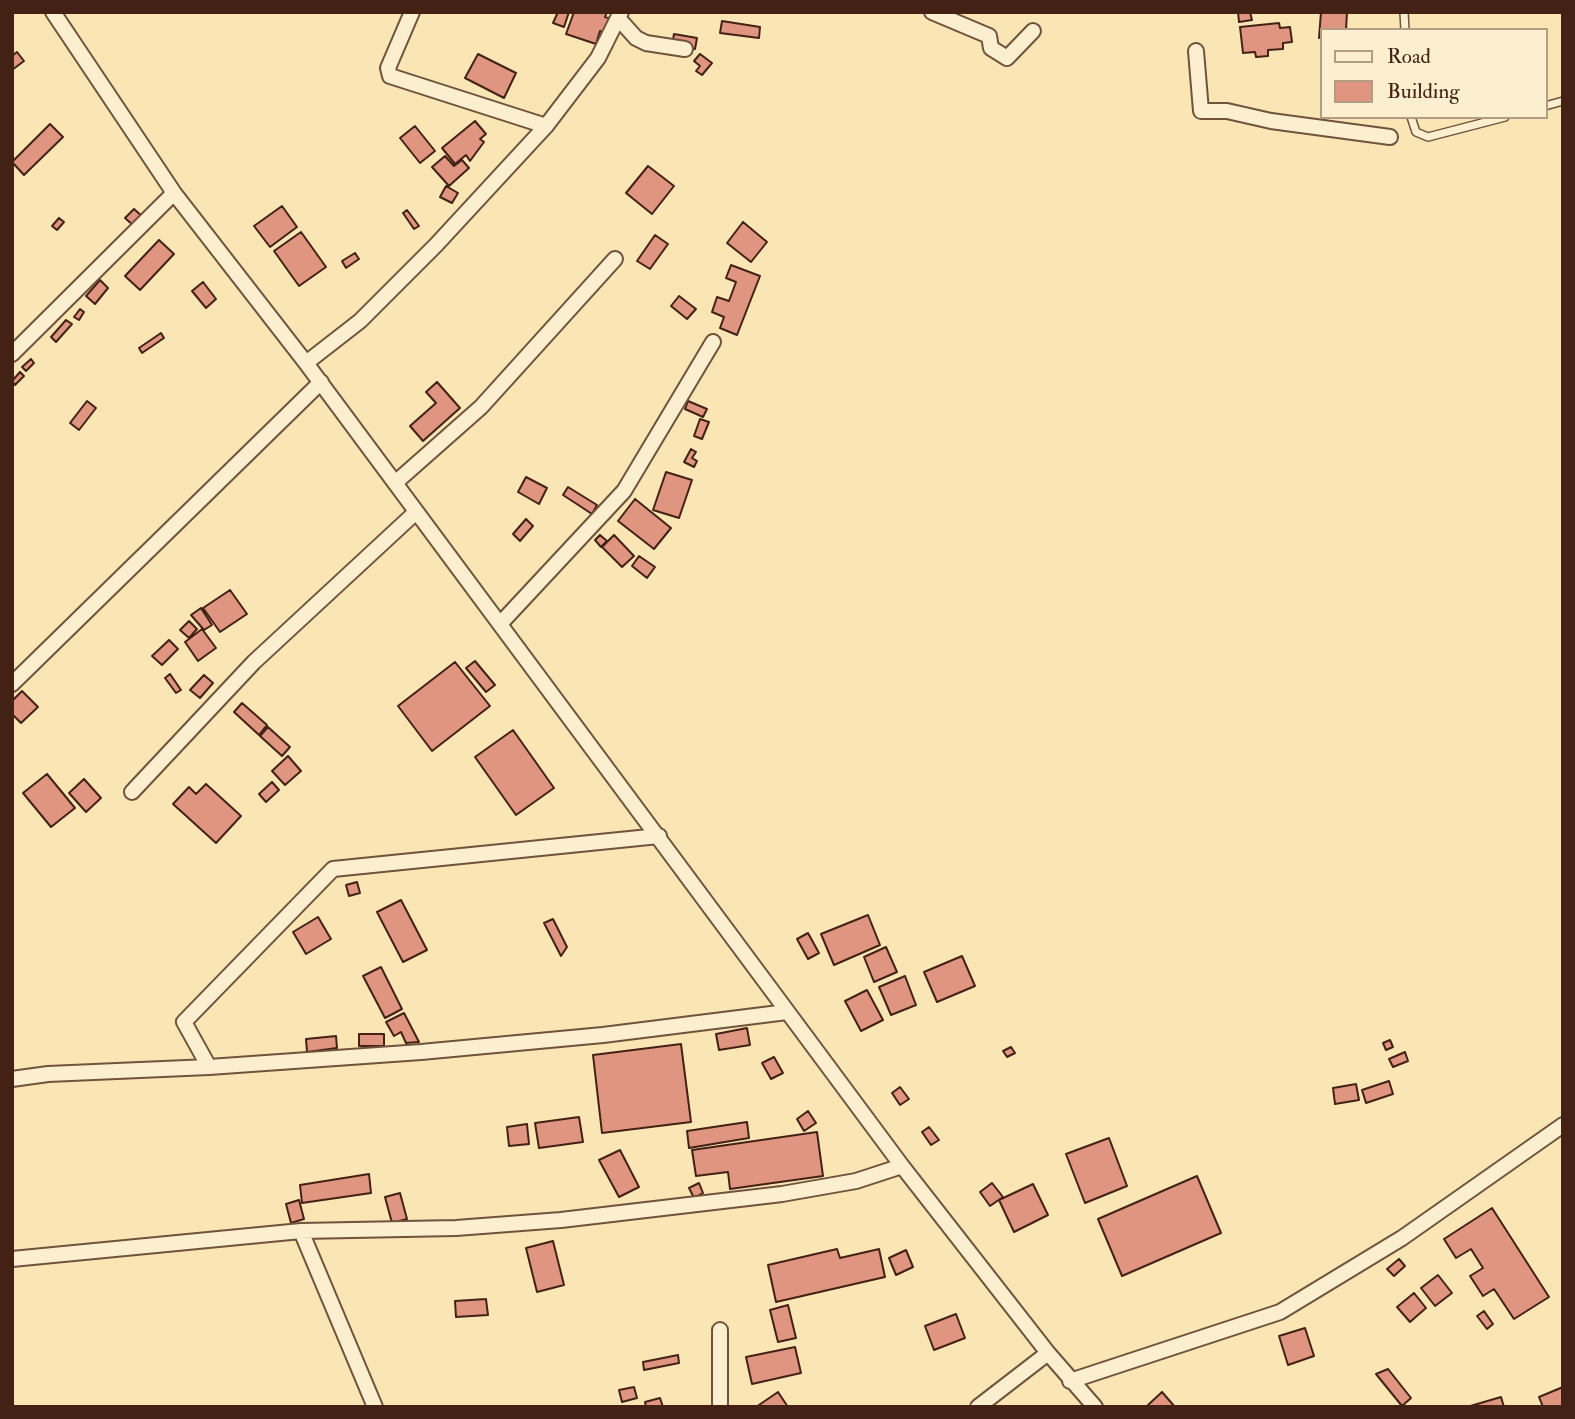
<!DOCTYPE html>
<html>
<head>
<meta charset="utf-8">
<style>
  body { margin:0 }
  #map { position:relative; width:1575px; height:1419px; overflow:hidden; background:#fae6b5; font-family:"IM FELL Double Pica",serif }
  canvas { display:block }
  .frame { position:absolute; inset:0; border:14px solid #432114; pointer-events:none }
  .legend { position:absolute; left:1320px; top:28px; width:228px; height:91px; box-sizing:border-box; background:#fcefcf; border:2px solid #b29d84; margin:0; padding:9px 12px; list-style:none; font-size:21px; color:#432114 }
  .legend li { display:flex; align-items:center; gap:14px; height:35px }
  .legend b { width:35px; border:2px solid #b29d84 }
</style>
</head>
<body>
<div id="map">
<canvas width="1575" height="1419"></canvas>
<div class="frame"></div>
<ul class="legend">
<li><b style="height:9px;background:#fcefcf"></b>Road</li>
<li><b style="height:19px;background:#df957f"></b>Building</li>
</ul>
</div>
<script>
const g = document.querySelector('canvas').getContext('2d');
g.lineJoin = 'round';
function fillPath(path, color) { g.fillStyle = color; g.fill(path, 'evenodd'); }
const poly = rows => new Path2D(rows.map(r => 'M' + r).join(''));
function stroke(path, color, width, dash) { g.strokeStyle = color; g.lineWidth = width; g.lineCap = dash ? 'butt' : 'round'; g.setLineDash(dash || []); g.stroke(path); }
const building = poly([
  [558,12,569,12,564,27,553,23,558,12],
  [574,12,607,12,605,17,609,18,605,33,600,31,596,44,566,34,574,12],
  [1238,12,1250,12,1252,20,1239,22,1238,12],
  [1321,12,1347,12,1346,30,1321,30,1319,38,1321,12],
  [722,21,760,27,759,38,720,33,722,21],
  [1279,23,1280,28,1290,27,1292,42,1283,43,1283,49,1268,50,1268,56,1256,57,1255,52,1243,53,1240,27,1279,23],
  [674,34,697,38,695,49,672,45,674,34],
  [17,52,24,61,12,70,12,56,17,52],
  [478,54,516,73,504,98,465,78,478,54],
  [700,54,712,63,702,75,696,71,700,66,694,61,700,54],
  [475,121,486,134,480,139,484,142,470,161,466,155,455,164,442,148,475,121],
  [50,124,63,137,24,175,12,162,50,124],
  [415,126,435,151,420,163,400,138,415,126],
  [445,156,454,166,462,160,469,168,449,186,432,167,445,156],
  [648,166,674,186,652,214,626,193,648,166],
  [446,186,458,193,452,203,440,197,446,186],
  [282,206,297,227,270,247,254,226,282,206],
  [134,209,144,218,135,227,125,218,134,209],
  [407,210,419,226,414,229,403,213,407,210],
  [59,218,64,222,57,230,52,226,59,218],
  [743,222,767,242,751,262,727,243,743,222],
  [301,232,326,267,299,286,274,251,301,232],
  [655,235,668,244,650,269,637,261,655,235],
  [159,240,174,254,140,290,125,276,159,240],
  [355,253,359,259,346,268,342,261,355,253],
  [731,265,760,276,737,335,720,328,724,317,712,312,717,297,729,301,736,282,726,278,731,265],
  [100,280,108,288,95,304,86,296,100,280],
  [203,282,216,299,206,308,192,291,203,282],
  [679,296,696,309,687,319,671,306,679,296],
  [80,309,84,312,79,320,74,317,80,309],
  [66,320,72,324,56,342,51,337,66,320],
  [161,333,164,338,142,353,139,348,161,333],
  [31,359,34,363,26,371,22,367,31,359],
  [20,372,24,376,15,385,12,381,20,372],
  [437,382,460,408,423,441,410,426,436,403,426,392,437,382],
  [87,401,96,408,79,430,70,423,87,401],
  [688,401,707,409,703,417,685,409,688,401],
  [700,419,709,422,702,439,694,436,700,419],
  [691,449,696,452,692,458,697,461,694,467,684,462,691,449],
  [666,472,692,480,679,518,653,510,666,472],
  [526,477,547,488,539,504,518,492,526,477],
  [568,487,597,505,592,514,563,495,568,487],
  [635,499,671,528,654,549,618,521,635,499],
  [526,519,533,526,520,541,513,534,526,519],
  [600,535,607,541,601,547,595,540,600,535],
  [614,535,634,556,622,567,602,547,614,535],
  [639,556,655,567,647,578,632,566,639,556],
  [230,590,247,614,220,632,203,608,230,590],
  [201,608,212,625,204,630,191,615,201,608],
  [189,621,197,629,189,638,180,630,189,621],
  [202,629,216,648,198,661,185,642,202,629],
  [169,640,178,649,162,665,152,656,169,640],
  [475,661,495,685,486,692,466,668,475,661],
  [455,662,490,706,432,751,398,706,455,662],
  [170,674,181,690,176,693,165,678,170,674],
  [204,675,213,683,200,698,190,690,204,675],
  [22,691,38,707,21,723,12,714,12,701,22,691],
  [242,703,267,725,259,735,234,712,242,703],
  [268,727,290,747,282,756,260,736,268,727],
  [513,730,554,788,516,815,475,757,513,730],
  [288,756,301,771,285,785,272,771,288,756],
  [47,774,75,808,51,827,23,793,47,774],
  [84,779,101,798,86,812,69,793,84,779],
  [272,782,279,790,266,802,259,794,272,782],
  [206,784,241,816,216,843,173,804,189,787,196,794,206,784],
  [357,882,360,893,349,896,346,885,357,882],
  [401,900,427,950,403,962,377,912,401,900],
  [868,915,880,945,834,965,821,934,868,915],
  [318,917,331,939,306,954,293,932,318,917],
  [553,919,567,947,561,956,544,923,553,919],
  [808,933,819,953,808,959,797,939,808,933],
  [886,947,897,972,874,982,864,957,886,947],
  [962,956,975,986,937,1002,924,972,962,956],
  [381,967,402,1009,385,1018,363,976,381,967],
  [905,976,916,1005,891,1015,879,987,905,976],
  [867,990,883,1020,861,1031,845,1001,867,990],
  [404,1013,419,1042,406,1043,401,1032,394,1036,386,1022,404,1013],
  [747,1028,750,1045,719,1050,716,1034,747,1028],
  [359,1034,384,1034,384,1046,359,1046,359,1034],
  [336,1036,337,1048,307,1052,306,1039,336,1036],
  [1390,1040,1393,1047,1386,1050,1383,1043,1390,1040],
  [681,1044,691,1122,602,1133,593,1055,681,1044],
  [1011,1047,1015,1053,1007,1057,1003,1051,1011,1047],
  [1405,1052,1408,1061,1393,1067,1389,1059,1405,1052],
  [774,1057,783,1073,771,1079,762,1063,774,1057],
  [1389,1081,1393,1094,1366,1103,1362,1090,1389,1081],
  [1356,1084,1359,1100,1335,1104,1333,1088,1356,1084],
  [900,1087,909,1099,900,1105,892,1093,900,1087],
  [808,1111,816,1123,804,1131,797,1119,808,1111],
  [579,1117,583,1142,539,1148,535,1123,579,1117],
  [747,1122,749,1138,689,1148,687,1131,747,1122],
  [527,1124,529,1144,509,1146,507,1127,527,1124],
  [929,1127,939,1140,931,1145,922,1132,929,1127],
  [817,1132,823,1176,730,1189,728,1172,696,1176,692,1150,817,1132],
  [1109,1138,1127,1186,1085,1203,1066,1154,1109,1138],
  [620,1150,639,1187,619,1197,599,1160,620,1150],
  [369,1174,371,1193,302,1203,300,1185,369,1174],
  [1197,1176,1221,1233,1122,1276,1098,1219,1197,1176],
  [699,1183,703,1193,694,1198,689,1188,699,1183],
  [992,1183,1003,1197,990,1206,980,1192,992,1183],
  [1033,1184,1048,1215,1014,1232,999,1200,1033,1184],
  [400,1193,407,1219,392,1223,385,1197,400,1193],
  [299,1200,304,1219,291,1223,286,1204,299,1200],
  [1492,1208,1549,1297,1514,1319,1494,1289,1483,1296,1470,1276,1483,1268,1471,1249,1456,1258,1444,1239,1492,1208],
  [553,1241,564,1285,537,1292,526,1248,553,1241],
  [837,1249,840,1258,879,1249,885,1277,776,1302,768,1265,837,1249],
  [906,1250,913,1267,896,1275,889,1258,906,1250],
  [1399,1259,1405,1266,1394,1276,1387,1269,1399,1259],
  [1438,1275,1452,1293,1435,1306,1421,1288,1438,1275],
  [1414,1293,1426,1308,1410,1322,1397,1307,1414,1293],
  [486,1299,488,1315,456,1317,455,1301,486,1299],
  [788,1305,796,1338,778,1342,770,1310,788,1305],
  [1484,1311,1493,1324,1487,1329,1477,1316,1484,1311],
  [956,1314,965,1338,934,1350,925,1326,956,1314],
  [1305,1328,1314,1356,1288,1365,1279,1336,1305,1328],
  [795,1347,801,1373,752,1384,746,1357,795,1347],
  [678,1355,679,1363,644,1370,643,1362,678,1355],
  [1388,1369,1411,1398,1402,1406,1376,1374,1388,1369],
  [634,1387,637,1398,622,1402,619,1390,634,1387],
  [1563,1387,1563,1407,1543,1407,1539,1397,1563,1387],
  [778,1392,788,1407,756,1407,778,1392],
  [1162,1392,1175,1407,1150,1407,1148,1405,1162,1392],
  [1501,1397,1504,1407,1467,1407,1501,1397],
  [660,1398,663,1407,646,1407,645,1402,660,1398]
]);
const lane = poly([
  [1404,12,1405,30],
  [1545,106,1563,101],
  [1411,117,1416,132,1428,137,1505,117]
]);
const street = poly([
  [53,12,174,193,306,363,902,1166,1048,1353,1095,1407],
  [412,12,388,68,390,76,546,126],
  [932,12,989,36,991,48,1007,58,1033,31],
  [618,18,636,38,646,43,685,49],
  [1196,51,1201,111,1227,111,1271,121,1390,137],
  [12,354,174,193],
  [306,363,360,321,436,245,546,126,598,58,621,12],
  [395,483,481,407,615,259],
  [500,624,624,491,713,342],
  [12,684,321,382],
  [132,792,254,662,416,512],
  [209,1067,184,1022,333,869,659,836],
  [12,1079,48,1074,209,1067,421,1052,603,1035,787,1012],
  [301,1231,375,1407],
  [12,1259,301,1231,456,1228,561,1220,782,1194,856,1181,902,1166],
  [1070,1381,1280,1312,1402,1238,1563,1125],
  [720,1407,720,1330],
  [978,1407,1048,1353]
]);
fillPath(building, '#df957f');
stroke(building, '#432114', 2);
stroke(lane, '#71523c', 10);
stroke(street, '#71523c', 18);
stroke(lane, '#fcefcf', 7);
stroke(street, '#fcefcf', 14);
</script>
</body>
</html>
